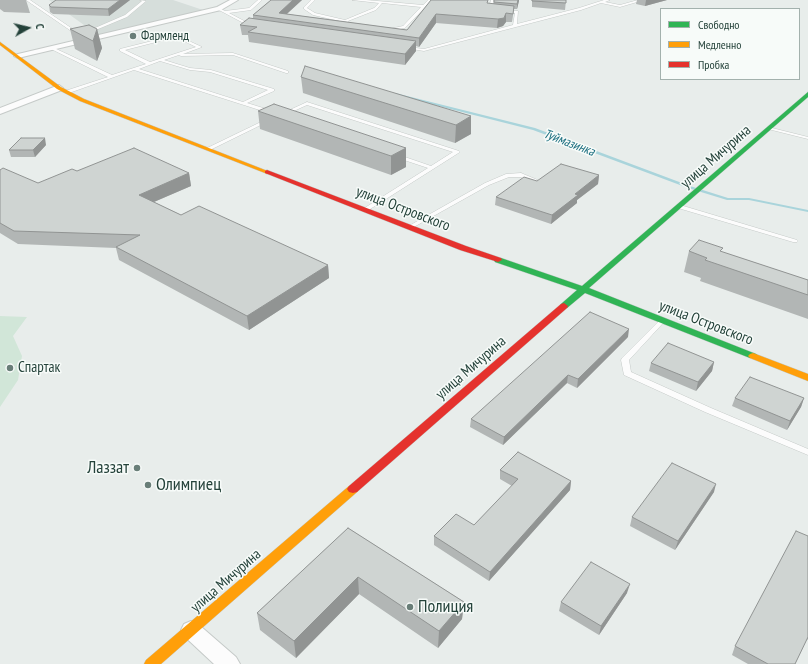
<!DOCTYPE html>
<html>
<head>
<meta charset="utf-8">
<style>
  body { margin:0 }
  #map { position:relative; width:808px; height:664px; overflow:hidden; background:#e8edeb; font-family:"PT Sans Narrow",sans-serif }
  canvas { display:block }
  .legend { position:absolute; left:660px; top:8px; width:140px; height:72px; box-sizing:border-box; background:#f7fbf9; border:1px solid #a3b1ad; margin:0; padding:5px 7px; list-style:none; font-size:12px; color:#24423a }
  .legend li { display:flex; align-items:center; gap:8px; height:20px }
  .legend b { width:20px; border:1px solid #a3b1ad }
  .north { position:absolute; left:8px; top:8px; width:40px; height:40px; -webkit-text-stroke:3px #f7fbf9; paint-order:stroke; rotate:82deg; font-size:11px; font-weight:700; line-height:16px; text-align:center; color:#24423a }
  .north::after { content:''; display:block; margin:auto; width:14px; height:18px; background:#24423a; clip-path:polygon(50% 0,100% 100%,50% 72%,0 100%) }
</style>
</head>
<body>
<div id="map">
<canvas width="808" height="664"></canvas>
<ul class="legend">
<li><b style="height:5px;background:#30b455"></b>Свободно</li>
<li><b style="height:5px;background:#ff9f0a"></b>Медленно</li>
<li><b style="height:5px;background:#e5322d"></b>Пробка</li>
</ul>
<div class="north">С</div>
</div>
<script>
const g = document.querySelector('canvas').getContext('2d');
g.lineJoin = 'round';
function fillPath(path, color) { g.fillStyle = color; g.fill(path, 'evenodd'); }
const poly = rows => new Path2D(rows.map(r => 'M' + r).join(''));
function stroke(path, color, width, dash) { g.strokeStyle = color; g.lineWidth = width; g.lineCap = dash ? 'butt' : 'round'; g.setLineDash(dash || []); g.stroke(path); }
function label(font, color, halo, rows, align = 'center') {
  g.font = font + ' "PT Sans Narrow",sans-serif'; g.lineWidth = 3; g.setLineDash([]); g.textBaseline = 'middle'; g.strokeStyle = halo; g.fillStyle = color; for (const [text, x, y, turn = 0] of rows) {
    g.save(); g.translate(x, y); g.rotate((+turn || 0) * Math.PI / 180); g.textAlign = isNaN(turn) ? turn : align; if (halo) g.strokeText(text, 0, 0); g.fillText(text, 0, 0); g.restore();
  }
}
const built = poly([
  [49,0,173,0,206,11,98,35]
]);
const green = poly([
  [0,316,27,317,13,336,22,356,18,380,0,407]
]);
const stream = poly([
  [395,93,535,128,690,186,728,198,749,198,808,210,808,212,749,200,727,200,688,188,533,130,395,95,395,93]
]);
const lane = poly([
  [26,0,30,0,80,34,77,35,26,0],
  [140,0,146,1,127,17,91,32,88,31,125,15,142,1,140,0],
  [258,0,262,0,251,10,229,13,252,25,253,26,251,27,217,9,219,8,225,11,249,8,258,0],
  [311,0,315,0,307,8,315,13,345,20,374,8,379,3,352,0,366,0,423,5,428,0,432,0,405,28,390,31,388,30,389,29,403,26,421,7,382,3,376,10,348,21,352,25,356,26,351,27,344,22,313,15,304,9,304,7,311,0],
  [491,0,495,0,491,8,494,9,488,10,491,0],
  [604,0,610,0,605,2,620,5,638,0,644,0,620,7,601,3,581,10,424,51,406,48,408,47,424,49,513,25,515,13,503,12,504,10,518,11,517,24,579,8,604,0],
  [176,35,202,47,183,54,233,53,288,71,288,73,286,73,233,55,181,56,179,55,164,60,190,68,211,70,274,89,274,91,247,103,273,111,273,113,269,113,134,70,69,93,65,93,65,91,108,77,49,48,52,47,112,75,146,64,120,51,120,49,176,35],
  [176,37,196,47,150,62,125,50,176,37],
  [160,61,190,70,210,72,268,90,243,102,139,69,160,61],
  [307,102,459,151,460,152,367,211,363,211,363,209,428,168,395,157,395,155,399,155,431,166,453,152,307,105,285,115,281,114,307,102],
  [265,120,269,121,210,150,205,149,265,120],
  [768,127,808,137,808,139,768,129,768,127],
  [521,173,540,181,537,183,520,177,509,177,489,185,412,228,410,229,407,227,485,183,506,174,521,173],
  [680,205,797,240,798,241,797,242,793,242,678,208,677,207,680,205],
  [662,319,665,321,664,322,629,360,631,372,711,408,808,449,808,455,705,412,624,375,621,360,622,358,660,320,662,319]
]);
const street = poly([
  [230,0,238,0,221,10,18,58,14,56,18,54,217,7,230,0],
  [59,85,63,88,62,90,0,114,0,108,59,85],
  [191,621,198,624,236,657,240,664,214,664,184,636,181,630,184,624,191,621]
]);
const fast = poly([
  [808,92,808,97,589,288,756,354,758,356,756,358,750,358,585,293,567,308,561,308,560,306,561,304,577,290,495,262,494,260,498,258,501,258,582,286,808,92]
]);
const slow = poly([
  [0,42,61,87,84,99,270,172,267,174,265,173,80,101,57,89,0,45,0,42],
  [753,353,808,374,808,381,750,358,748,356,750,354,753,353],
  [353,485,357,486,359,489,357,492,161,664,144,664,146,660,349,486,353,485]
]);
const jam = poly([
  [267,170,466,246,501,258,502,260,498,262,460,250,265,173,265,171,267,170],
  [564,303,568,306,567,308,357,492,353,493,349,492,347,489,349,486,561,304,564,303]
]);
const wall = poly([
  [0,0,26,0,30,13,4,12,0,9],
  [56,0,130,0,109,16,53,14,50,12,49,5],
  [271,0,302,0,287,14,407,30,431,0,493,4,494,0,519,0,517,9,514,9,512,22,506,22,503,26,497,28,436,23,419,47,416,46,416,51,405,65,249,42,248,35,242,35,240,25,253,18,253,15],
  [532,0,566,0,565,10,532,7],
  [637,0,667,0,645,6,636,4],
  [70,29,97,29,102,48,97,61,75,49],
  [301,77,471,116,471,134,455,143,303,93],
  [258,111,406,148,406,167,391,175,260,129],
  [46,145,35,157,11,157,9,150],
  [0,170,38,183,77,171,189,173,191,186,154,202,181,215,328,265,329,278,249,330,119,260,116,248,18,244,0,233],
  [599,175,598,184,577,200,577,203,551,224,495,205,496,197,537,181],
  [689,251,722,252,808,280,808,319,700,281,701,278,684,272],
  [628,337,577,388,567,383,503,445,470,427,471,419],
  [714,362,712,371,696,391,649,371,651,363],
  [735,398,804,398,801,407,787,430,732,406],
  [500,470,571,481,570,490,489,581,434,545,434,536,474,525,512,486,500,479],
  [714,492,675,550,630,526,632,517],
  [348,528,464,602,462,619,438,648,359,594,296,658,260,630,257,613],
  [808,536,808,640,807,639,795,664,748,664,732,655,735,646],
  [627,593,599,635,559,611,561,602]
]);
const shadedWall = poly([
  [120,0,130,0,109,16,108,9],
  [293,0,302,0,281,19,279,13],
  [518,0,519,0,519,1,517,9,517,4],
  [646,0,667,0,645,6],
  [506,13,506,22,503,26,497,28,498,19],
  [436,14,436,23,419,47,419,38],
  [97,29,102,48,97,61,93,41],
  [416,41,416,51,405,65,405,54],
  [471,116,471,134,455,143,456,125],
  [45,138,46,145,35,157,33,150],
  [406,148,406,167,391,175,391,156],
  [189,173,191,186,142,207,139,195],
  [599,175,598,184,577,200,577,203,551,224,552,215,575,194],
  [328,265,329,278,249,330,247,316],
  [629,329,628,337,577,388,578,379],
  [714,362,712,371,696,391,698,382],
  [568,375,567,383,503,445,504,437],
  [804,398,801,407,787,430,790,421],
  [571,481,570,490,489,581,490,572],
  [716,484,714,492,675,550,678,541],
  [358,577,359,594,296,658,294,641],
  [630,584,627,593,599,635,601,626],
  [464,602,462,619,438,648,439,631]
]);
const building = poly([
  [56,0,120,0,108,9,51,7,49,5,56,0],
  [271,0,293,0,279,13,407,30,431,0,488,0,487,3,514,6,513,14,506,13,504,18,498,19,436,14,419,38,253,15,271,0],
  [494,0,518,0,517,4,494,2,494,0],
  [532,0,566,0,566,3,532,1,532,0],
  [249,18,416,41,405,54,248,32,257,27,240,25,249,18],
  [89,25,97,29,93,41,70,29,89,25],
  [305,66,471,116,456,125,301,77,305,66],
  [274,104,406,148,391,156,258,111,274,104],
  [21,138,45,138,33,150,9,150,21,138],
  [134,148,189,173,139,195,181,215,199,206,328,265,247,316,116,247,140,235,14,231,0,223,0,170,3,168,38,183,72,169,77,171,134,148],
  [561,164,599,175,575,194,578,195,552,215,496,197,524,177,537,181,561,164],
  [699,240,723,248,720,251,808,280,808,295,705,260,707,258,689,251,699,240],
  [590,312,629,329,578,379,568,375,504,437,471,419,590,312],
  [668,343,714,362,698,382,651,363,668,343],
  [750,377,804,398,790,421,735,398,750,377],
  [518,452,571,481,490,572,434,536,456,514,474,525,518,479,500,470,518,452],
  [672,463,716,484,678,541,632,517,672,463],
  [348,528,464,602,439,631,358,577,294,641,257,613,348,528],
  [796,531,808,536,808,637,795,664,768,664,735,646,796,531],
  [591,562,630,584,601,626,561,602,591,562]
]);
const markers = [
  [133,36,4,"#697e78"],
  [10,368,4,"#697e78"],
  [137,468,4,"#697e78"],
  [148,485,4,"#697e78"],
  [410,607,4,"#697e78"]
];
const farPoinames = [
  ["Фармленд",141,36]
];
const farWaternames = [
  ["Туймазинка",569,143,21]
];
const streetNames = [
  ["улица Мичурина",716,157,-41],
  ["улица Островского",403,209,21],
  ["улица Островского",706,323,21],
  ["улица Мичурина",471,368,-41],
  ["улица Мичурина",226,581,-41]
];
const poiNames = [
  ["Спартак",18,368]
];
const nearPoinames = [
  ["Лаззат",129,468,"right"],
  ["Олимпиец",156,485],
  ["Полиция",418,607]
];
fillPath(built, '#d6dedb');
fillPath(green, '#d1e6d8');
fillPath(stream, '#a9d4db');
stroke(lane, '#c5cac8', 1);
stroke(street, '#c5cac8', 2);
stroke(fast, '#c3cbc8', 1);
stroke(slow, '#c3cbc8', 1);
stroke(jam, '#c3cbc8', 1);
fillPath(lane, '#fcfcfc');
fillPath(street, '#fcfcfc');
fillPath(fast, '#30b455');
fillPath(slow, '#ff9f0a');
fillPath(jam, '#e5322d');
fillPath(wall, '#b2b6b5');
fillPath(shadedWall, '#919493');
fillPath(building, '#cfd4d2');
stroke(building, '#919493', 1);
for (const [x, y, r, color] of markers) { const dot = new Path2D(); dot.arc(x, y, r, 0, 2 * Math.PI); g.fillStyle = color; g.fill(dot); stroke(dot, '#f7fbf9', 1.5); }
label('13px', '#24423a', '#f7fbf9', farPoinames, 'left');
label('italic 13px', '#1c6f80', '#f7fbf9', farWaternames);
label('15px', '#24423a', '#f7fbf9', streetNames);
label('15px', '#24423a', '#f7fbf9', poiNames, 'left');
label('18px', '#24423a', '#f7fbf9', nearPoinames, 'left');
</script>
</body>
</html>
